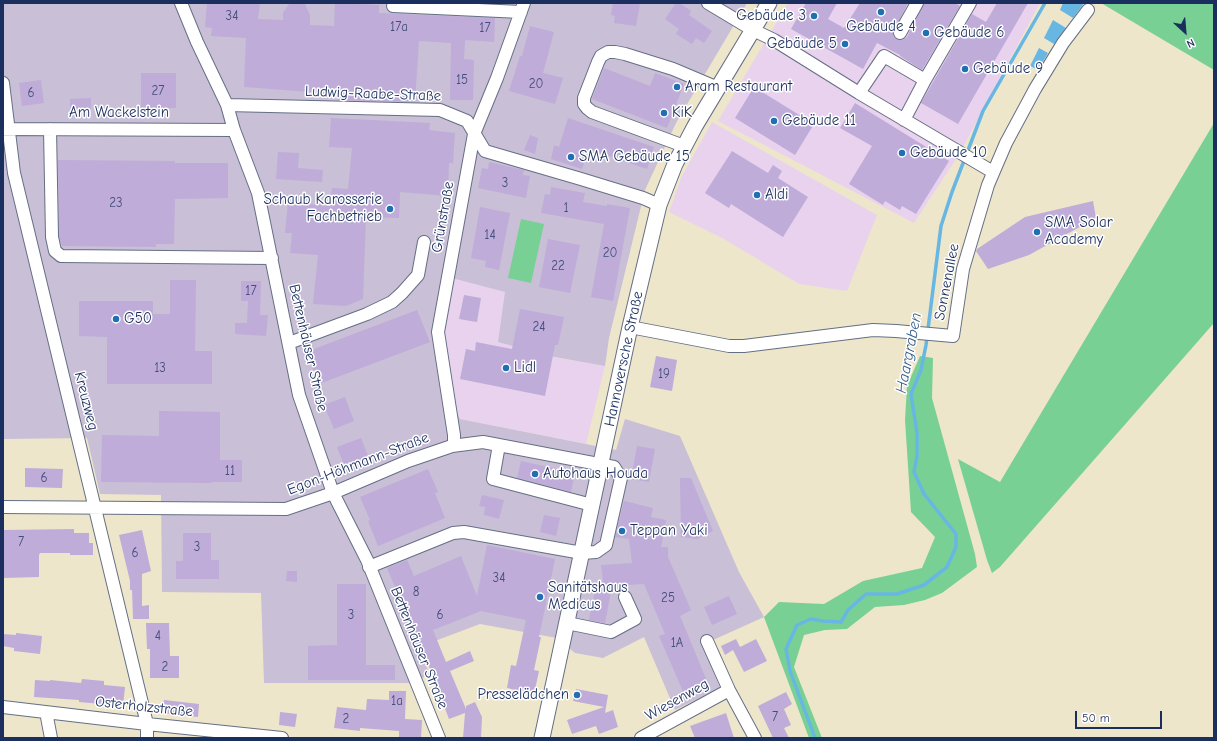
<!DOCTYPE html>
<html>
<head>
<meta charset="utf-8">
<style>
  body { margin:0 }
  #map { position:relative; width:1217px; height:741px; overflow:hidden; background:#eee6ca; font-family:"Comic Neue",sans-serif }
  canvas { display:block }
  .frame { position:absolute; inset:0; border:4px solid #1b2f5e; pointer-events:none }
  .north { position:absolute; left:1165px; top:12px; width:40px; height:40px; -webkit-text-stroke:3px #fff; paint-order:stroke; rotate:154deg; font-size:11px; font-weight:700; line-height:16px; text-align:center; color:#1b2f5e }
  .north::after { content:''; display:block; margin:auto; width:14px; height:18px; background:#1b2f5e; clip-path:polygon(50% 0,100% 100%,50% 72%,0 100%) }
  .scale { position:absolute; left:1075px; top:711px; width:87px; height:18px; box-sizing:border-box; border:2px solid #1b2f5e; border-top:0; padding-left:5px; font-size:12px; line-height:14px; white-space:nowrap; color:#1b2f5e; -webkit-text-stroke:3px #fff; paint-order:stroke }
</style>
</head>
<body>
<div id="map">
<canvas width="1217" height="741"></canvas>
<div class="frame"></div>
<div class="north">N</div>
<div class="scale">50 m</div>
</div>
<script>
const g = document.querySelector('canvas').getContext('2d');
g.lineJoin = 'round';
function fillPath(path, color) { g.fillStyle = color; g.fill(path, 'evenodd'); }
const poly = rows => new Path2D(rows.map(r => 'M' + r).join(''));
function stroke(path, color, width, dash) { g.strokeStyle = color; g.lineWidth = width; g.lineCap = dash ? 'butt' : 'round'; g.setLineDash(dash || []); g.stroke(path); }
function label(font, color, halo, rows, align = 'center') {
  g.font = font + ' "Comic Neue",sans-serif'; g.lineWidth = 3; g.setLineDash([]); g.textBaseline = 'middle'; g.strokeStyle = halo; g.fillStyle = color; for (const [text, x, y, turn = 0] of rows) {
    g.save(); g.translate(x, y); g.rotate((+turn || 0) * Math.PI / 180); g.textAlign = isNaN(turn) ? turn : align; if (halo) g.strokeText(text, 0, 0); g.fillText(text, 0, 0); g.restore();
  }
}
const built = poly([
  [788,3,1040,3,960,153,914,223,718,121],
  [712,122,877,215,847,291,799,284,724,239,669,212,681,178],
  [452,277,505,292,555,357,605,366,586,444,460,419,446,387,440,331]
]);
const industrial = poly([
  [3,3,747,3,676,123,645,190,609,338,605,366,555,357,498,342,505,292,452,278,440,331,446,387,460,419,616,450,625,419,680,436,739,572,764,617,702,645,720,688,675,710,644,637,603,658,575,653,557,638,480,624,419,647,430,675,408,683,264,683,261,593,162,592,161,495,100,494,87,438,3,439]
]);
const green = poly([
  [1101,3,1214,3,1214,70],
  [1214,123,1214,323,1000,567,992,573,987,560,958,459,1000,482],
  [521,219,544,224,531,283,508,278],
  [920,356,933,358,932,398,975,554,977,567,942,593,925,600,904,605,875,607,847,629,825,630,804,635,794,667,822,738,809,738,764,617,779,602,824,604,863,581,922,568,935,537,911,512,905,420,907,386]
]);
const water = poly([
  [1063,3,1084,3,1073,18,1060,10],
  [1053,20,1066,28,1054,44,1044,38],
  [1039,48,1048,53,1038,70,1030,66]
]);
const stream = poly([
  [815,738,790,671,786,649,797,625,811,619,823,621,841,622,848,610,866,594,897,594,924,585,947,567,956,547,956,534,924,494,914,472,917,456,917,433,911,394,921,370,926,345,941,226,952,192,983,111,1045,3]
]);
const building = poly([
  [207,3,260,3,258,19,283,20,283,13,289,4,305,4,310,15,310,25,334,26,335,3,379,5,379,13,495,18,494,42,465,40,464,59,474,60,473,100,450,100,451,43,419,41,415,102,337,100,337,94,244,87,246,38,211,36,212,28,205,27],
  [613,3,640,3,636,26,614,23,615,16,611,15],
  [676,3,679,3,691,11,689,15,712,31,704,43,696,38,692,44,676,34,679,29,665,19],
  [806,3,837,3,828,19,844,28,860,3,908,3,893,33,894,37,900,40,903,40,907,37,924,3,955,3,960,6,922,70,900,56,900,55,877,43,863,69,791,29],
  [997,3,1028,3,958,124,921,103,972,14,986,22],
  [530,26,554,32,543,73,563,78,555,104,509,91,520,56,522,56],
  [604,68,650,86,655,73,684,84,667,128,592,99],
  [141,73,176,73,176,108,141,108],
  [41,80,44,103,22,106,19,83],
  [754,87,814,124,795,155,735,118],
  [91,98,91,109,70,109,70,99],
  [855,103,949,161,916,214,902,206,900,210,885,201,883,205,849,184,872,146,840,128],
  [331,118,430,123,429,130,455,133,453,163,449,163,448,196,400,192,399,218,366,217,363,299,346,306,313,304,318,255,290,253,292,233,285,233,288,202,330,206,332,188,348,189,352,148,329,147],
  [568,118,654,147,647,169,589,149,582,169,551,159,554,145,559,147],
  [530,135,538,138,535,154,524,150],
  [732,151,768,173,773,165,782,171,778,178,808,197,783,237,731,204,729,208,705,193],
  [278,152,299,153,298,168,323,170,322,182,276,179],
  [58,160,175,161,175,163,228,163,228,198,175,199,174,244,156,244,156,247,62,246,59,236],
  [489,162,524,170,523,175,530,176,526,198,478,188,482,168,488,169],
  [551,187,585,193,583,202,607,206,607,204,630,208,613,301,591,297,604,224,541,213,545,194,550,195],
  [1093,201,1096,218,1029,255,988,269,976,251,977,249,1025,217],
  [480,207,510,213,499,270,485,267,486,261,471,258],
  [548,239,580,245,570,293,539,287],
  [170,280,196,280,195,351,212,351,212,384,107,384,107,337,79,336,79,301,153,301,153,314,170,314],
  [241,281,261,281,260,315,268,315,266,336,235,334,235,323,247,323,248,301,241,301],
  [464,295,481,298,477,322,459,319],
  [520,309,564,317,558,345,555,345,545,396,460,379,466,349,475,351,476,342,512,349],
  [417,310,430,342,319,384,306,352],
  [656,356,677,360,672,391,650,387],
  [345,397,354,421,334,429,324,405],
  [159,411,220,412,220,460,242,460,242,482,212,482,212,483,101,482,102,435,159,436],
  [361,438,368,456,344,465,337,447],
  [637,446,655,449,649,482,631,479],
  [521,461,575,473,571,492,517,478],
  [25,468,63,469,62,488,25,487],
  [428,469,438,492,435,493,445,518,378,546,368,521,370,520,360,497],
  [680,478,691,478,713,531,697,539,681,537],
  [482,495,504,500,499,519,484,515,485,507,479,506],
  [624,501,653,508,651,517,666,520,661,547,668,547,668,557,691,610,680,616,709,686,685,696,659,636,665,634,644,584,612,586,605,623,589,620,597,581,603,581,601,565,632,563,629,539,615,537],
  [544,515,560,518,556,536,540,532],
  [74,529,74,533,89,533,89,543,93,543,93,555,70,555,70,553,40,553,39,555,39,577,3,578,3,530],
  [142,530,151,571,142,574,142,606,149,605,149,619,133,619,132,590,130,590,130,581,119,535],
  [183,533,211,533,211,560,219,560,219,579,176,579,176,561,183,561],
  [487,545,555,559,539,637,541,637,534,670,539,671,534,694,507,688,511,665,516,666,526,620,481,611,433,630,446,662,470,651,474,661,450,671,466,709,466,706,475,702,482,717,481,738,463,738,465,713,449,719,430,669,387,568,407,560,414,576,461,556,477,596],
  [287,571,297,571,297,582,286,581],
  [337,584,366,584,366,665,395,665,395,680,308,680,308,646,337,645],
  [729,596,737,614,712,625,704,607],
  [146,623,169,623,170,656,179,656,179,678,150,678,150,649,147,649],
  [16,633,42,636,40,654,14,651,14,648,3,646,3,634,16,635],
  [736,639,740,647,756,639,767,661,744,672,733,650,725,655,721,646],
  [82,679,104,681,104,685,125,687,123,706,79,702,79,700,34,697,35,680,50,681,50,680,81,683],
  [576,689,608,695,605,713,613,710,618,727,599,734,596,726,572,734,567,720,604,707,573,701],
  [389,691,406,691,405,719,422,720,421,738,399,738,399,731,360,728,360,731,334,728,337,707,366,710,367,699,389,700],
  [786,692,792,704,784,709,791,725,784,728,789,738,773,738,758,706],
  [164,700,199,704,198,717,162,713],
  [280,712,297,714,295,727,279,725],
  [726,713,734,738,695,738,690,726]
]);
const minor = poly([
  [181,3,197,42,227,105,234,130,258,193,299,395,333,493,367,560,439,738],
  [708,3,753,30,774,40,859,93,993,172],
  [393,6,521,12],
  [900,33,917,3],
  [3,83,14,173,147,724,147,738],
  [859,93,884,56,925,80],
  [227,105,440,110,467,121,485,151,581,179,643,198,659,205],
  [904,120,925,80,970,3],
  [3,129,234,130],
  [50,129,52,237,55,251,61,256,272,258],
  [684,146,592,112,587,108,584,104,584,98,598,62,601,56,608,52,615,52,625,54,673,69,718,88],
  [630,327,729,346,744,346,873,330,896,331,953,336,963,269,988,185,1006,143,1035,89,1063,43,1088,10],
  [289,343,367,314,392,302,402,293,418,275,424,242],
  [454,445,454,435,438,332,474,134,497,78,524,3],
  [499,445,493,479,592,505],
  [3,507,286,509,333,493,408,461,452,446,483,442,614,467,621,478,606,545,596,552,582,553,464,532,453,533,369,567],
  [567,623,611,632,635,619,625,597],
  [707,641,729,690,755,738],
  [3,707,147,724,282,738],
  [46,712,51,738],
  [641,738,729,690]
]);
const major = poly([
  [542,738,630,327,659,205,675,164,695,126,769,3]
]);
const markers = [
  [881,12,4,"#1f6fb2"],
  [814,16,4,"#1f6fb2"],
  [926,33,4,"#1f6fb2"],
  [845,44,4,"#1f6fb2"],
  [965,69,4,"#1f6fb2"],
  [677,87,4,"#1f6fb2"],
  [664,113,4,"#1f6fb2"],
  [774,121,4,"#1f6fb2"],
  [902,153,4,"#1f6fb2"],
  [571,157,4,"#1f6fb2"],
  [757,195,4,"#1f6fb2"],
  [390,209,4,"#1f6fb2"],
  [1037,232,4,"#1f6fb2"],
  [116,319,4,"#1f6fb2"],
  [506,368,4,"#1f6fb2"],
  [535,474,4,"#1f6fb2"],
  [622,531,4,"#1f6fb2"],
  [540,597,4,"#1f6fb2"],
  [577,695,4,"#1f6fb2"]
];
const numberNames = [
  ["34",232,16],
  ["17a",399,27],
  ["17",485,28],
  ["15",462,80],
  ["20",536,84],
  ["27",158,91],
  ["6",31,93],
  ["3",505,183],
  ["23",116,203],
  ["1",566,208],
  ["14",490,235],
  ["20",610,253],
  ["22",558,266],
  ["17",251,291],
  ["24",539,327],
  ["13",160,368],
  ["19",664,374],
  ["11",230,471],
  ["6",44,478],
  ["7",21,542],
  ["3",197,547],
  ["6",135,553],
  ["34",499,578],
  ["8",416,592],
  ["25",668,598],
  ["3",351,615],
  ["6",440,615],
  ["4",158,636],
  ["1A",677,643],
  ["2",165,667],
  ["1a",397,701],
  ["7",775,717],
  ["2",346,719]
];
const poiNames = [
  ["Gebäude 3",806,16,"right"],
  ["Gebäude 4",881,27,"center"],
  ["Gebäude 6",934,33],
  ["Gebäude 5",837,44,"right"],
  ["Gebäude 9",973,69],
  ["Aram Restaurant",685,87],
  ["KiK",672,113],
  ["Gebäude 11",782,121],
  ["Gebäude 10",910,153],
  ["SMA Gebäude 15",579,157],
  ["Aldi",765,195],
  ["Schaub Karosserie",382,200,"right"],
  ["Fachbetrieb",382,217,"right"],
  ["SMA Solar",1045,223],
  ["Academy",1045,240],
  ["G50",124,319],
  ["Lidl",514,368],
  ["Autohaus Houda",543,474],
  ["Teppan Yaki",630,531],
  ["Sanitätshaus",548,588],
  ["Medicus",548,605],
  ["Presselädchen",569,695,"right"]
];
const streetNames = [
  ["Ludwig-Raabe-Straße",373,94,2],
  ["Am Wackelstein",119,113],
  ["Grünstraße",443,217,-80],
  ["Sonnenallee",947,282,-79],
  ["Bettenhäuser Straße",308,348,77],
  ["Hannoversche Straße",624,359,-78],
  ["Kreuzweg",86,401,76],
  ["Egon-Höhmann-Straße",358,464,-21],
  ["Bettenhäuser Straße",419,648,68],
  ["Wiesenweg",677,700,-29],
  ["Osterholzstraße",144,707,6]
];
const waterNames = [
  ["Haargraben",909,353,-79]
];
fillPath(built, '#e9d2ed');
fillPath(industrial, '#c9bfd7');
fillPath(green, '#79d095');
fillPath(water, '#67b7e2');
stroke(stream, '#67b7e2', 3.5);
fillPath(building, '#bfacd8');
stroke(minor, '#656f84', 14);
stroke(major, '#656f84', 17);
stroke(minor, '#fff', 12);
stroke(major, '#fff', 15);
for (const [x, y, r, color] of markers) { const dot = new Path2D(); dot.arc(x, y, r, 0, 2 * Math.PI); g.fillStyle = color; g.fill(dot); stroke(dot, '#fff', 1.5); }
label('13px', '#444e7c', null, numberNames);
label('15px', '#1b2f5e', '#fff', poiNames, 'left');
label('15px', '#1b2f5e', '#fff', streetNames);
label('italic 16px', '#365f8c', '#fff', waterNames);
</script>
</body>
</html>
